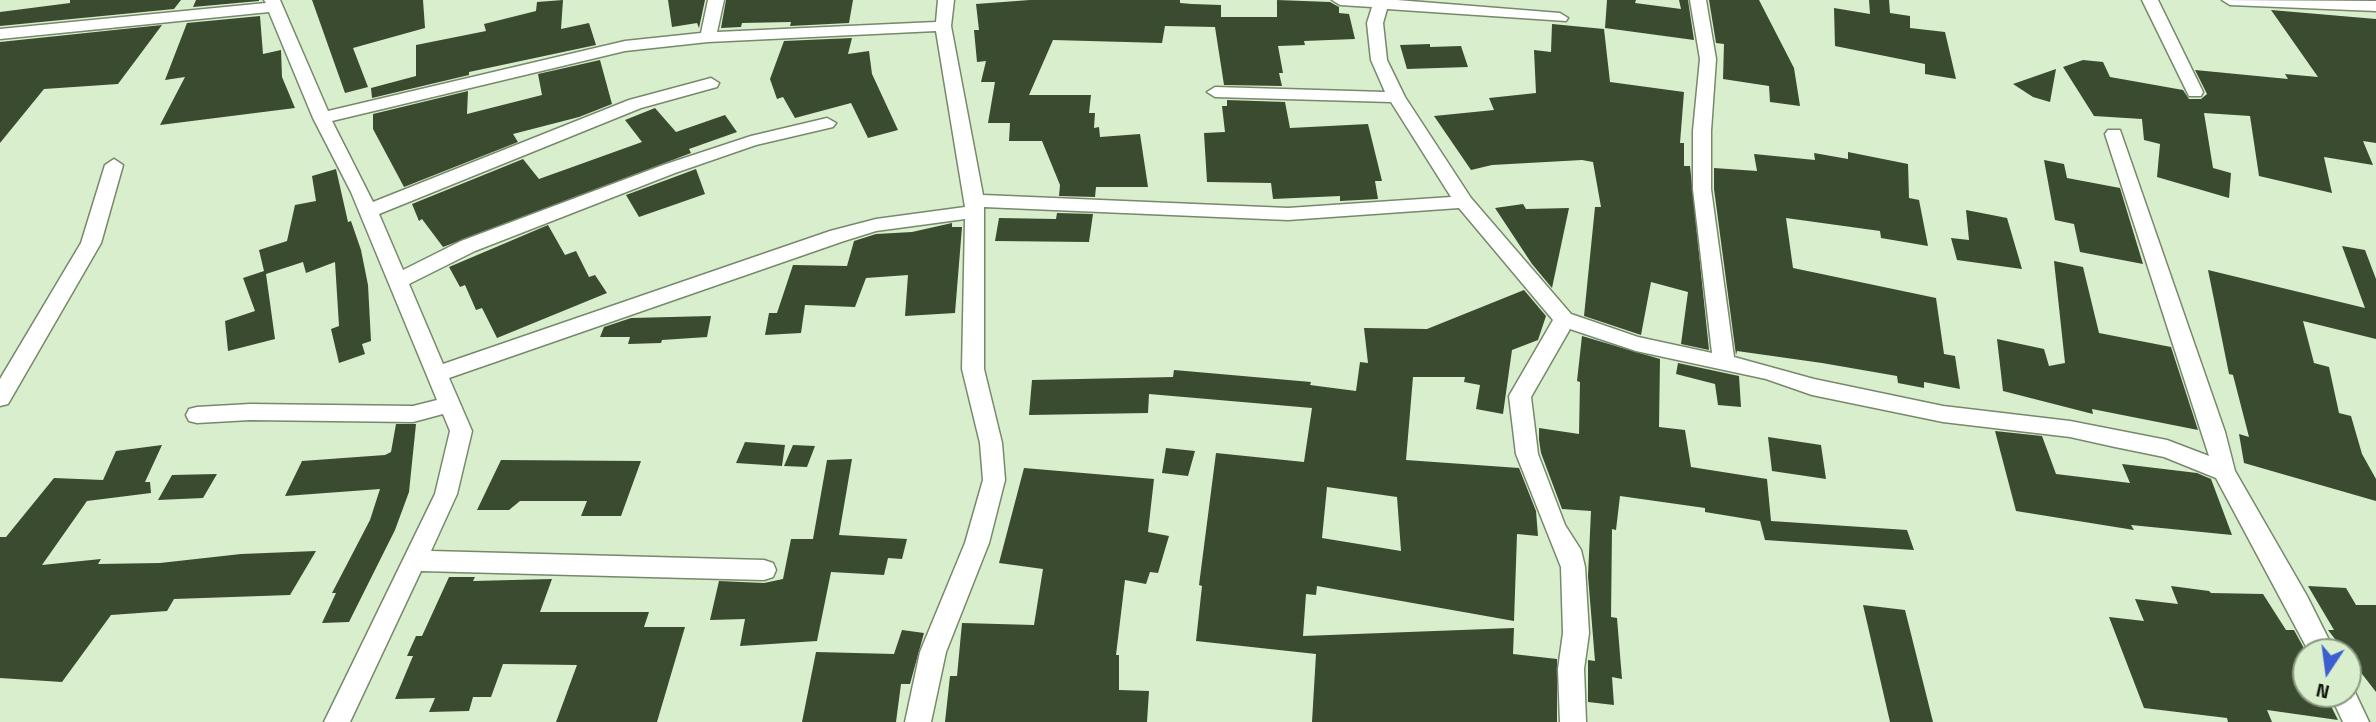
<!DOCTYPE html>
<html>
<head>
<meta charset="utf-8">
<style>
  body { margin:0 }
  #map { position:relative; width:2376px; height:722px; overflow:hidden; background:#d9eecd; font-family:"Titillium Web",sans-serif }
  canvas { display:block }
  .north { position:absolute; left:2292px; top:638px; width:70px; height:70px; box-sizing:border-box; background:#d9eecd; border:2px solid #899980; border-radius:50%; rotate:193deg; font-size:19px; font-weight:700; line-height:28px; text-align:center; color:#12190d }
  .north::after { content:''; display:block; margin:auto; width:24px; height:32px; background:#3c5ed0; clip-path:polygon(50% 0,100% 100%,50% 72%,0 100%) }
</style>
</head>
<body>
<div id="map">
<canvas width="2376" height="722"></canvas>
<div class="north">N</div>
</div>
<script>
const g = document.querySelector('canvas').getContext('2d');
g.lineJoin = 'round';
function fillPath(path, color) { g.fillStyle = color; g.fill(path, 'evenodd'); }
const poly = rows => new Path2D(rows.map(r => 'M' + r).join(''));
function stroke(path, color, width, dash) { g.strokeStyle = color; g.lineWidth = width; g.lineCap = dash ? 'butt' : 'round'; g.setLineDash(dash || []); g.stroke(path); }
const building = poly([
  [70,0,181,0,174,9,0,26,0,12,70,3],
  [196,0,259,0,259,1,193,7],
  [312,0,423,0,425,28,353,48,368,87,345,93],
  [563,0,561,29,589,23,596,45,469,72,469,75,372,98,371,88,416,76,416,45,486,31,484,24,536,11,537,2],
  [668,0,705,0,699,28,697,23,672,27],
  [726,0,853,0,849,23,790,26,791,22,742,23,741,27,721,28],
  [1030,0,1180,0,1180,3,1192,4,1221,5,1221,17,1277,17,1277,0,1330,2,1339,7,1339,13,1349,14,1355,39,1304,41,1305,45,1278,46,1283,73,1279,73,1282,86,1224,85,1215,27,1165,26,1162,43,1053,40,1029,95,1091,95,1089,113,1095,113,1094,128,1099,127,1100,137,1140,134,1148,187,1096,187,1095,197,1059,196,1060,185,1042,141,1009,141,1010,123,988,123,995,82,981,82,986,61,977,62,974,30,979,30,976,4],
  [1607,0,1636,0,1635,3,1681,9,1679,0,1688,0,1694,40,1605,28],
  [1709,0,1759,0,1794,68,1800,106,1770,102,1769,86,1723,79,1724,44,1716,43],
  [1869,0,1889,0,1890,13,1910,16,1910,28,1945,32,1956,79,1925,74,1925,64,1835,46,1834,8,1870,14],
  [2271,10,2376,19,2376,143,2363,141,2373,165,2324,157,2332,193,2259,176,2250,116,2204,113,2213,168,2231,173,2229,198,2157,177,2160,144,2144,140,2142,119,2094,116,2063,67,2083,60,2103,62,2110,77,2183,90,2189,99,2201,99,2207,94,2195,70,2288,79,2285,74,2318,77],
  [260,16,263,54,281,50,282,77,295,108,160,125,185,77,165,80,187,23],
  [1552,24,1604,29,1610,82,1684,92,1680,143,1684,143,1684,166,1690,166,1709,350,1681,344,1688,292,1651,282,1641,335,1584,316,1595,207,1601,207,1593,162,1582,160,1492,165,1471,170,1434,116,1494,110,1489,98,1536,93,1534,50,1551,52],
  [162,25,118,84,44,89,0,143,0,42],
  [852,38,848,54,869,51,872,74,898,130,868,138,851,103,795,118,783,97,777,99,770,79,784,41],
  [1430,44,1430,47,1461,46,1468,67,1407,69,1400,45],
  [600,60,612,104,579,117,513,134,518,142,404,187,373,129,373,114,468,91,467,114,542,95,538,74],
  [2056,69,2050,102,2033,97,2013,84],
  [1227,100,1285,102,1290,128,1368,124,1382,181,1375,181,1378,199,1340,201,1340,196,1273,199,1271,183,1207,182,1204,133,1225,132,1222,106,1227,106],
  [655,108,676,132,725,115,737,132,689,149,691,153,443,247,422,219,419,221,412,204,523,159,539,179,642,142,625,120],
  [1848,152,1908,164,1909,198,1919,200,1928,246,1881,238,1880,231,1786,218,1793,268,1936,298,1944,354,1955,356,1960,389,1924,382,1924,388,1898,383,1897,376,1822,363,1737,351,1736,355,1714,189,1714,168,1757,171,1754,154,1815,160,1814,153,1848,159],
  [2044,160,2064,164,2067,178,2120,188,2143,264,2080,252,2074,224,2055,220],
  [336,169,348,222,351,221,361,250,368,285,371,341,362,344,365,354,339,363,331,329,339,326,335,262,306,273,303,262,266,274,275,339,228,351,225,321,255,311,243,278,264,271,259,250,287,241,295,205,316,201,312,176],
  [696,169,705,194,639,217,626,195],
  [1523,204,1526,209,1569,208,1552,288,1532,264,1495,208],
  [1966,210,2007,218,2022,269,1957,260,1951,238,1969,240],
  [1057,213,1093,214,1089,242,995,241,999,218,1056,219],
  [952,223,952,227,962,227,955,313,905,316,908,275,866,278,855,307,805,305,801,333,765,335,769,313,777,313,793,265,847,266,854,241,876,234,912,232],
  [548,225,565,255,576,251,589,277,595,275,607,293,497,338,482,308,476,310,465,285,460,287,449,267],
  [2342,246,2365,250,2376,279,2376,339,2303,321,2314,363,2329,367,2339,413,2351,416,2362,454,2376,479,2376,501,2244,463,2239,434,2249,437,2233,375,2229,374,2208,270,2365,308],
  [2054,261,2083,267,2099,333,2171,347,2198,430,2092,409,2093,414,2003,391,1997,339,2044,349,2049,366,2065,363],
  [1524,290,1546,316,1538,340,1512,350,1503,414,1476,409,1480,385,1464,382,1465,377,1413,377,1406,460,1519,468,1536,511,1538,536,1517,534,1514,621,1317,586,1316,595,1306,594,1303,636,1514,628,1513,654,1557,659,1557,722,1312,722,1316,654,1196,641,1202,586,1199,585,1216,453,1304,462,1312,408,1149,394,1148,413,1029,415,1032,380,1173,377,1174,370,1311,382,1310,385,1356,391,1360,362,1368,363,1364,328,1427,329],
  [1327,487,1397,497,1401,551,1322,538],
  [711,316,707,337,662,340,661,343,628,344,630,337,600,337,604,327,631,318],
  [1582,336,1660,359,1659,427,1685,430,1691,467,1767,479,1771,521,1907,530,1914,550,1765,540,1760,521,1705,512,1705,508,1620,496,1616,530,1612,529,1611,617,1617,618,1622,679,1612,677,1614,705,1588,702,1588,660,1595,661,1588,576,1591,511,1562,509,1541,453,1539,440,1539,428,1579,434,1580,382,1577,381],
  [1678,363,1739,376,1741,407,1718,405,1715,384,1676,374],
  [396,424,416,424,409,492,395,530,349,622,322,623,336,593,332,593,370,520,380,489,285,496,302,461,385,455,391,452],
  [1995,431,2042,436,2056,474,2130,483,2122,464,2197,473,2211,479,2232,535,2131,525,2134,530,2016,511],
  [1768,437,1821,445,1826,479,1772,471],
  [745,442,785,445,782,466,736,463],
  [162,445,145,482,150,482,151,493,87,501,42,565,101,559,98,564,160,563,241,554,316,551,290,595,174,599,167,611,111,615,62,682,0,678,0,537,6,537,54,478,103,480,116,451],
  [793,445,815,446,807,467,784,466],
  [1166,448,1195,451,1188,476,1162,473],
  [852,459,839,535,907,539,902,559,888,558,884,575,831,572,817,641,740,646,745,619,710,620,719,581,764,583,783,579,791,539,813,539,827,460],
  [501,460,641,461,621,516,581,516,587,501,520,501,509,510,477,510],
  [1024,468,1154,479,1148,532,1169,536,1158,573,1150,572,1146,584,1125,580,1116,655,1119,655,1119,690,1149,691,1147,722,945,722,950,676,957,676,962,623,1034,625,1043,569,999,563],
  [217,474,203,498,158,500,172,475],
  [449,577,475,577,473,581,552,579,540,612,649,612,644,627,685,627,657,722,556,722,577,665,503,664,491,697,473,697,469,711,429,712,435,698,395,699,413,656,407,656,416,636,422,636],
  [2171,586,2209,591,2211,593,2263,594,2286,630,2294,630,2306,652,2306,694,2325,694,2338,720,2267,710,2272,722,2228,722,2227,718,2144,708,2109,617,2144,621,2135,599,2178,604],
  [2308,586,2346,588,2356,605,2376,605,2376,692,2328,630,2334,630],
  [1863,605,1905,610,1933,722,1890,722],
  [902,630,924,633,910,684,901,684,896,722,802,722,816,652,894,654]
]);
const minor = poly([
  [264,0,280,0,328,111,625,41,701,33,708,0,724,0,717,32,936,22,938,0,954,0,951,26,983,195,1288,208,1451,197,1391,102,1215,97,1207,92,1215,87,1385,92,1371,60,1367,23,1372,7,1340,5,1332,0,1397,0,1560,13,1568,18,1566,21,1387,9,1383,23,1387,60,1405,97,1471,198,1571,314,1638,337,1712,353,1693,189,1693,131,1700,59,1690,0,1706,0,1716,59,1711,131,1711,189,1734,357,1814,379,1943,406,2070,421,2167,440,2209,456,2105,134,2108,130,2120,130,2225,432,2235,471,2307,596,2335,652,2309,652,2216,478,2164,457,2115,447,2070,437,1943,422,1812,395,1766,379,1636,351,1570,329,1531,397,1538,454,1565,525,1581,550,1585,567,1589,633,1584,669,1586,722,1560,722,1558,669,1563,633,1561,567,1516,454,1509,396,1553,320,1459,208,1288,220,984,207,984,369,1002,443,1005,480,989,543,946,652,931,722,905,722,920,652,965,543,983,480,980,443,962,369,965,219,876,231,844,241,449,378,472,431,457,494,431,551,764,560,773,563,776,570,773,577,764,580,421,571,350,722,324,722,435,494,450,431,443,414,413,422,250,420,197,423,189,421,186,415,189,409,197,407,250,404,413,406,437,400,351,192,313,118,269,12,0,39,0,29,266,3,264,0],
  [936,31,965,207,876,219,830,231,443,364,409,284,475,251,675,173,756,145,833,127,836,123,827,118,751,136,663,165,461,241,403,270,379,214,641,108,717,87,719,83,711,78,629,100,373,202,332,121,625,51,708,42,936,31],
  [2142,0,2158,0,2203,92,2201,96,2189,96,2187,92,2142,0],
  [2222,0,2376,1,2376,11,2230,5,2222,0],
  [114,159,123,165,101,243,8,404,0,406,0,379,81,243,105,165,114,159],
  [2348,684,2352,686,2369,722,2343,722,2330,694,2348,694,2348,684]
]);
fillPath(building, '#3a4b30');
stroke(minor, '#76896b', 3);
fillPath(minor, '#fff');
</script>
</body>
</html>
